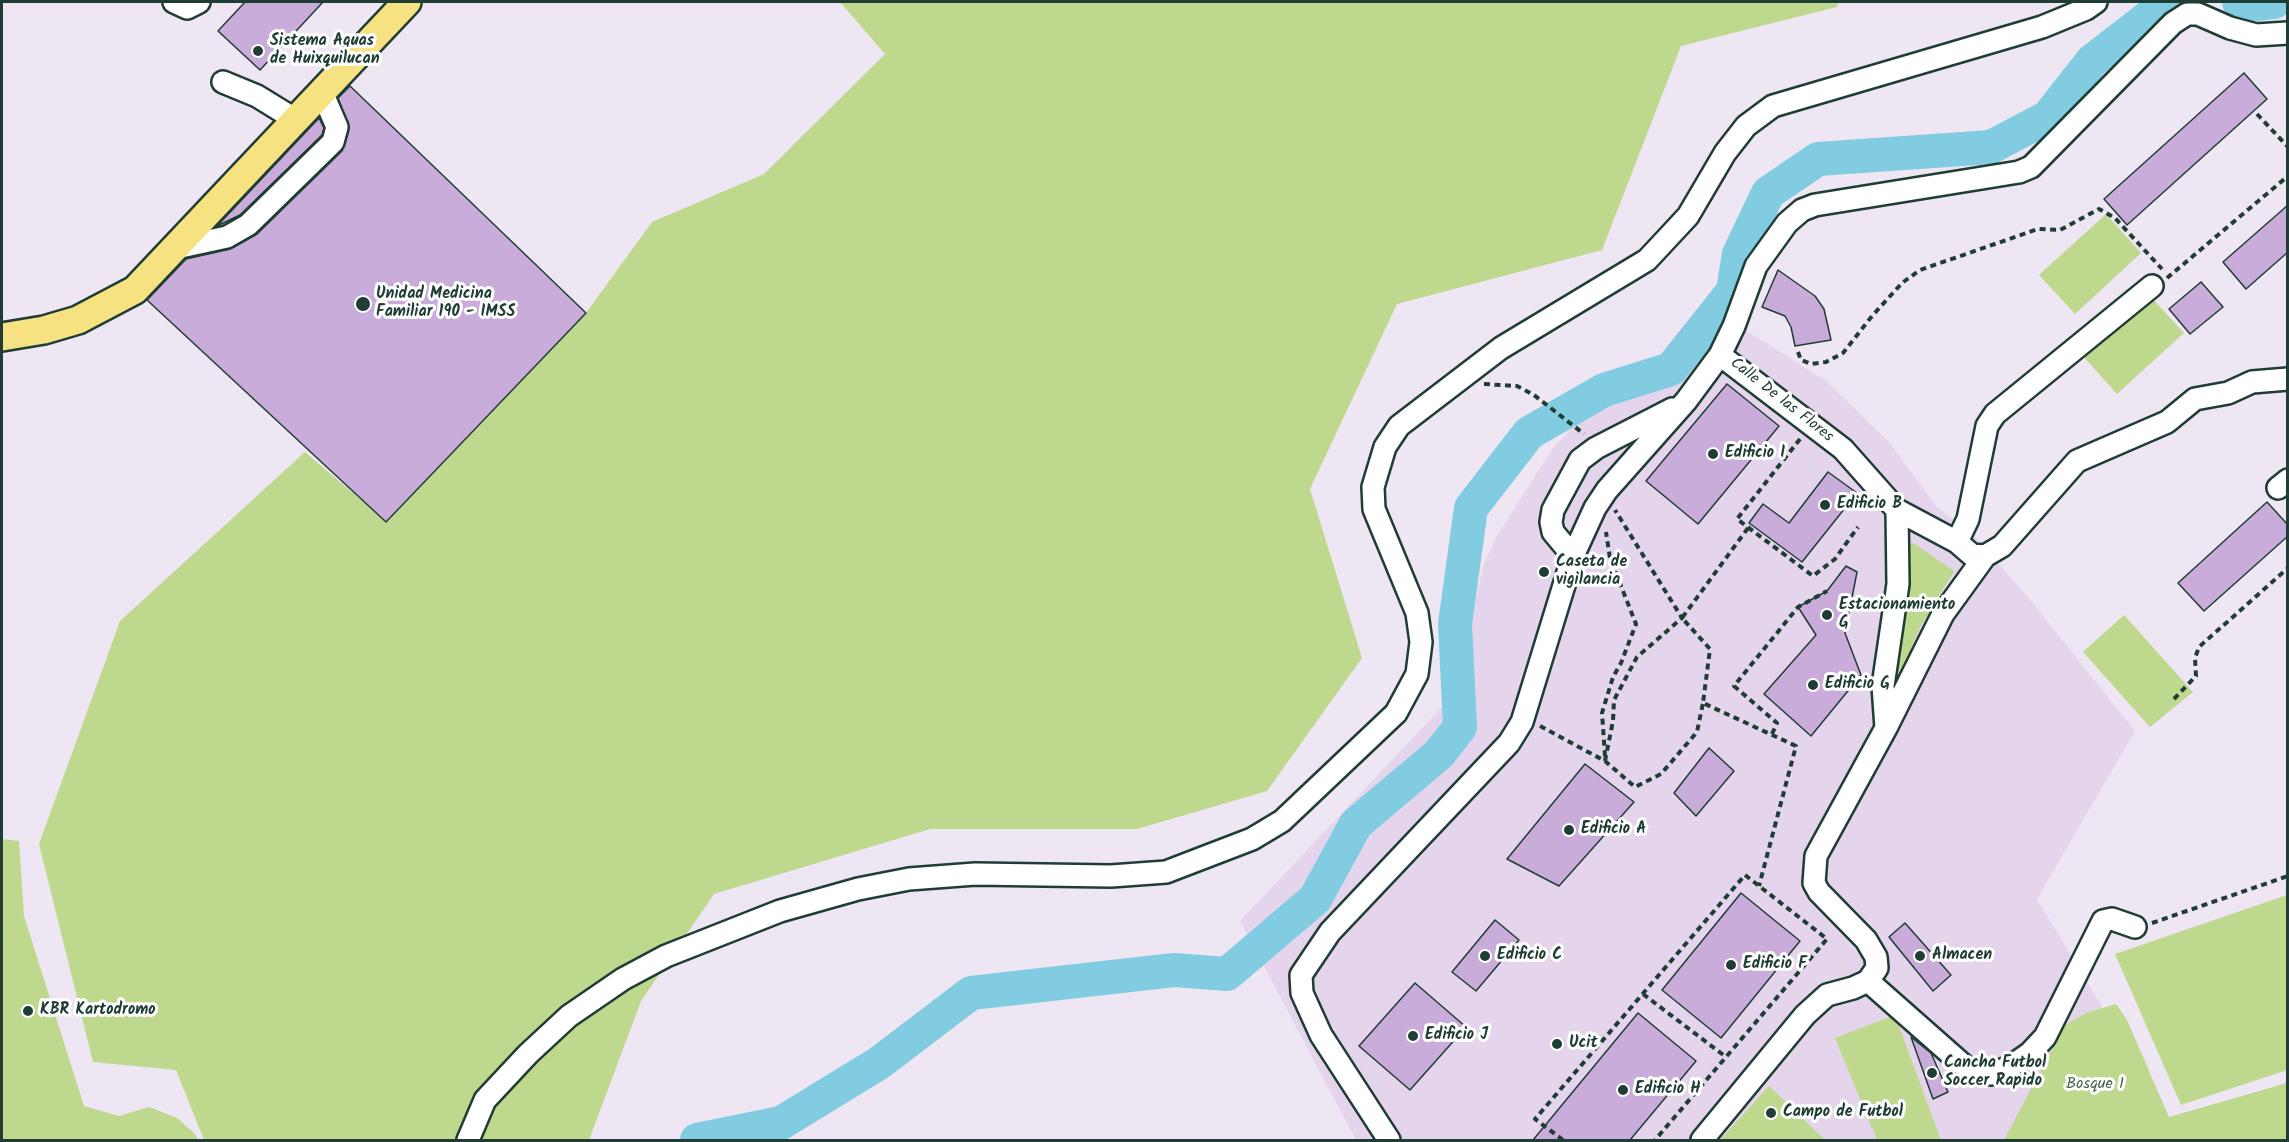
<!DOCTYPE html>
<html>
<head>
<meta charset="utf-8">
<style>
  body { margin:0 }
  #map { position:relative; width:2289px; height:1142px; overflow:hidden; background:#efe6f4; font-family:Kalam,sans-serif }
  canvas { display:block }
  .frame { position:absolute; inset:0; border:3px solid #1f3d34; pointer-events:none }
</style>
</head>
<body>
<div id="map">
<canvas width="2289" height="1142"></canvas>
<div class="frame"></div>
</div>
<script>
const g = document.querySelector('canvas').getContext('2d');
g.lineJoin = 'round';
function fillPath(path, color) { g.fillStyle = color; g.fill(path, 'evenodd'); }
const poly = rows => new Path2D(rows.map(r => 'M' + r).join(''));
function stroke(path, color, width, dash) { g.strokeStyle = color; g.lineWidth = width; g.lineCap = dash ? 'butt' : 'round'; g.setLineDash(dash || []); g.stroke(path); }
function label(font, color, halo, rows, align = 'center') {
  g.font = font + ' Kalam,sans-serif'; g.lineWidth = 6; g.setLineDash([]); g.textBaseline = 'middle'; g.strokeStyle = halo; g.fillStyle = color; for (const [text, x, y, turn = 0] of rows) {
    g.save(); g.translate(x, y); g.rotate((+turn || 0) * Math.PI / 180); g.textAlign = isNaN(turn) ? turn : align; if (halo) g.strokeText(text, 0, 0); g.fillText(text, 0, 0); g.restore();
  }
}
const built = poly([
  [1717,312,1825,380,1890,443,1936,506,1973,535,2028,597,2135,731,2037,899,2169,1117,2256,1094,2287,1082,2287,1140,1356,1140,1240,921,1473,674,1471,624,1483,566,1498,534,1553,448,1601,398,1671,369]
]);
const green = poly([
  [840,2,1839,2,1837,7,1681,46,1602,250,1397,304,1310,489,1362,658,1267,791,1137,829,930,829,714,894,641,1001,589,1140,204,1140,176,1070,93,1062,39,844,120,621,305,452,387,522,586,313,652,222,764,174,885,54],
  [2106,214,2141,253,2075,314,2039,275],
  [2149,295,2184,333,2117,394,2082,355],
  [1908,543,1915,544,1954,571,1919,629,1889,704,1889,687,1905,626],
  [2124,615,2193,692,2150,727,2083,652],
  [2,839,19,841,24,916,84,1106,119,1116,149,1107,177,1118,195,1134,198,1140,2,1140],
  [2287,895,2287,1070,2181,1105,2115,954],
  [2116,1004,2127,1020,2169,1117,2287,1083,2287,1140,2004,1140,2065,1025,2086,1013],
  [1895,1015,1941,1140,1877,1140,1835,1038],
  [1769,1086,1825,1140,1720,1140]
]);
const river = poly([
  [2239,2,2247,5,2274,2],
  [697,1140,781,1123,879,1063,971,993,1174,970,1227,974,1315,899,1356,824,1439,754,1460,727,1455,624,1471,508,1529,433,1604,390,1671,369,1733,291,1739,254,1768,193,1818,159,1991,147,2048,117,2092,61,2154,13,2175,2]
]);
const building = poly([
  [245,2,323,2,260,70,218,31,245,2],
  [2244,73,2267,99,2127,225,2104,199,2244,73],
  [350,86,586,313,386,522,147,300,186,259,230,249,257,234,342,151,349,130,338,98,350,86],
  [319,118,324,128,322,135,240,215,217,226,319,118],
  [2288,205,2288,252,2246,289,2223,262,2288,205],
  [1778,270,1815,296,1824,309,1831,340,1795,346,1791,327,1785,316,1762,307,1778,270],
  [2201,282,2223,307,2190,334,2169,309,2201,282],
  [1727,384,1779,426,1698,524,1646,481,1727,384],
  [1828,472,1857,493,1802,562,1749,523,1763,504,1789,523,1828,472],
  [2267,502,2288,525,2288,536,2204,611,2178,583,2267,502],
  [1846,566,1857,572,1845,633,1861,675,1811,736,1764,694,1816,635,1798,607,1827,591,1846,566],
  [1709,748,1734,771,1696,816,1674,793,1709,748],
  [1585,764,1634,802,1559,886,1507,859,1585,764],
  [1741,893,1800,941,1721,1038,1662,990,1741,893],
  [1495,920,1519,940,1476,991,1452,972,1495,920],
  [1905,923,1951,975,1933,991,1889,937,1905,923],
  [1415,983,1466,1027,1410,1090,1359,1046,1415,983],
  [1638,1013,1696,1061,1630,1140,1533,1140,1638,1013],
  [1911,1037,1931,1053,1948,1092,1933,1099,1911,1037]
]);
const path = poly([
  [2257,114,2288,147],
  [2167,278,2288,176],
  [1798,352,1801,360,1811,364,1826,362,1843,353,1872,316,1902,283,1920,270,2038,229,2060,230,2099,209,2115,218,2162,269],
  [1484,384,1517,386,1534,395,1584,434],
  [1800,439,1737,519,1813,576,1835,559,1858,527],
  [1748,528,1682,618,1710,649,1703,703,1796,746,1759,886],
  [2174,699,2196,676,2195,658,2199,647,2288,568],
  [1540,726,1605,761,1635,787,1661,774,1697,732,1703,703],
  [1772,734,1777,723,1734,686,1798,607,1827,591],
  [1605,756,1602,713,1613,677,1621,663,1636,624,1610,558,1606,532],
  [1605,761,1613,721,1614,700,1637,657,1682,618,1615,510],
  [2152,923,2288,876],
  [1643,994,1726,1057],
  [1563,1140,1535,1119,1745,875,1827,939,1655,1140]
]);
const minor = poly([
  [174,2,187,8,199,2],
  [223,82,257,96,296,120],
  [176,248,227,237,248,225,333,142,337,127,322,92],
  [1720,355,1843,449,1897,510,1957,542,1972,555,1985,556,2002,546,2077,461,2167,422,2195,399,2228,393,2252,382,2288,379],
  [2278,488,2288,480],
  [1957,542,1968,519,1987,426,1995,414,2152,286],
  [1573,556,1553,532,1551,522,1553,510,1580,460,1596,448,1672,409],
  [1886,728,1883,686,1898,584,1897,510],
  [1868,981,1970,1071,1991,1074,2010,1067,2030,1053,2045,1037,2103,921,2112,919,2135,927],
  [468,1140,485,1100,528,1054,569,1016,623,979,666,956,780,911,858,889,909,879,975,874,1111,876,1166,872,1252,839,1282,821,1396,713,1417,674,1421,642,1417,613,1374,509,1373,487,1385,447,1399,426,1501,348,1647,260,1688,216,1725,153,1746,126,1773,106,2042,27,2086,9,2096,2],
  [1389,1140,1321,1035,1302,993,1301,975,1330,932,1509,743,1522,722,1573,556,1595,508,1607,490,1686,401,1720,355,1734,326,1756,266,1787,223,1802,210,1815,205,1982,178,2019,172,2031,167,2173,23,2187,14,2198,14,2230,28,2256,35,2288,33],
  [1702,1140,1805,1015,1827,995,1853,988,1868,981,1877,968,1876,957,1866,940,1819,892,1814,883,1816,856,1886,728,1943,614,1985,556]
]);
const major = poly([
  [2,337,44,330,78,320,135,290,407,2]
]);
const markers = [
  [258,51,6,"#1f3d34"],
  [363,304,8,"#1f3d34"],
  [1713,454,6,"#1f3d34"],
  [1825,505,6,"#1f3d34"],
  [1544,572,6,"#1f3d34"],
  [1827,615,6,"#1f3d34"],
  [1813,685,6,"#1f3d34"],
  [1569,830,6,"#1f3d34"],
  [1485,956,6,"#1f3d34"],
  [1920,956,6,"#1f3d34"],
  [1731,965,6,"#1f3d34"],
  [28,1011,6,"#1f3d34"],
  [1413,1036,6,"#1f3d34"],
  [1557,1044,6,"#1f3d34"],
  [1932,1073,6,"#1f3d34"],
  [1623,1090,6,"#1f3d34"],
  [1771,1113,6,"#1f3d34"]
];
const poiNames = [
  ["Sistema Aguas",270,42],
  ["de Huixquilucan",270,60],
  ["Unidad Medicina",376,295],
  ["Familiar 190 - IMSS",376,313],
  ["Edificio I",1725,454],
  ["Edificio B",1837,505],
  ["Caseta de",1556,563],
  ["vigilancia",1556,581],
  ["Estacionamiento",1839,606],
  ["G",1839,624],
  ["Edificio G",1825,685],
  ["Edificio A",1581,830],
  ["Edificio C",1497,956],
  ["Almacen",1932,956],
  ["Edificio F",1743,965],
  ["KBR Kartodromo",40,1011],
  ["Edificio J",1425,1036],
  ["Ucit",1569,1044],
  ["Cancha Futbol",1944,1064],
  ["Soccer Rapido",1944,1082],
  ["Edificio H",1635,1090],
  ["Campo de Futbol",1783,1113]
];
const streetNames = [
  ["Calle De las Flores",1781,401,38]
];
const parkNames = [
  ["Bosque 1",2095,1085]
];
fillPath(built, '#e4d5ec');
fillPath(green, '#bed88e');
stroke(river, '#81cce0', 34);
fillPath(building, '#c9acd9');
stroke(building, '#1f3d34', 1.5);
stroke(minor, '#1f3d34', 26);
stroke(major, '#1f3d34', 32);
stroke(path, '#1f3d34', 4, [6, 4.5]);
stroke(minor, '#fff', 21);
stroke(major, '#f6e281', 27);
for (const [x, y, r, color] of markers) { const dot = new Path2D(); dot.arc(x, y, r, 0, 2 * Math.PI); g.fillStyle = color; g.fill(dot); stroke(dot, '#fff', 2); }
label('bold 16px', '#1f3d34', '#fff', poiNames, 'left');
label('16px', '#1f3d34', '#fff', streetNames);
label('16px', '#47644a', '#fff', parkNames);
</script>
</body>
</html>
